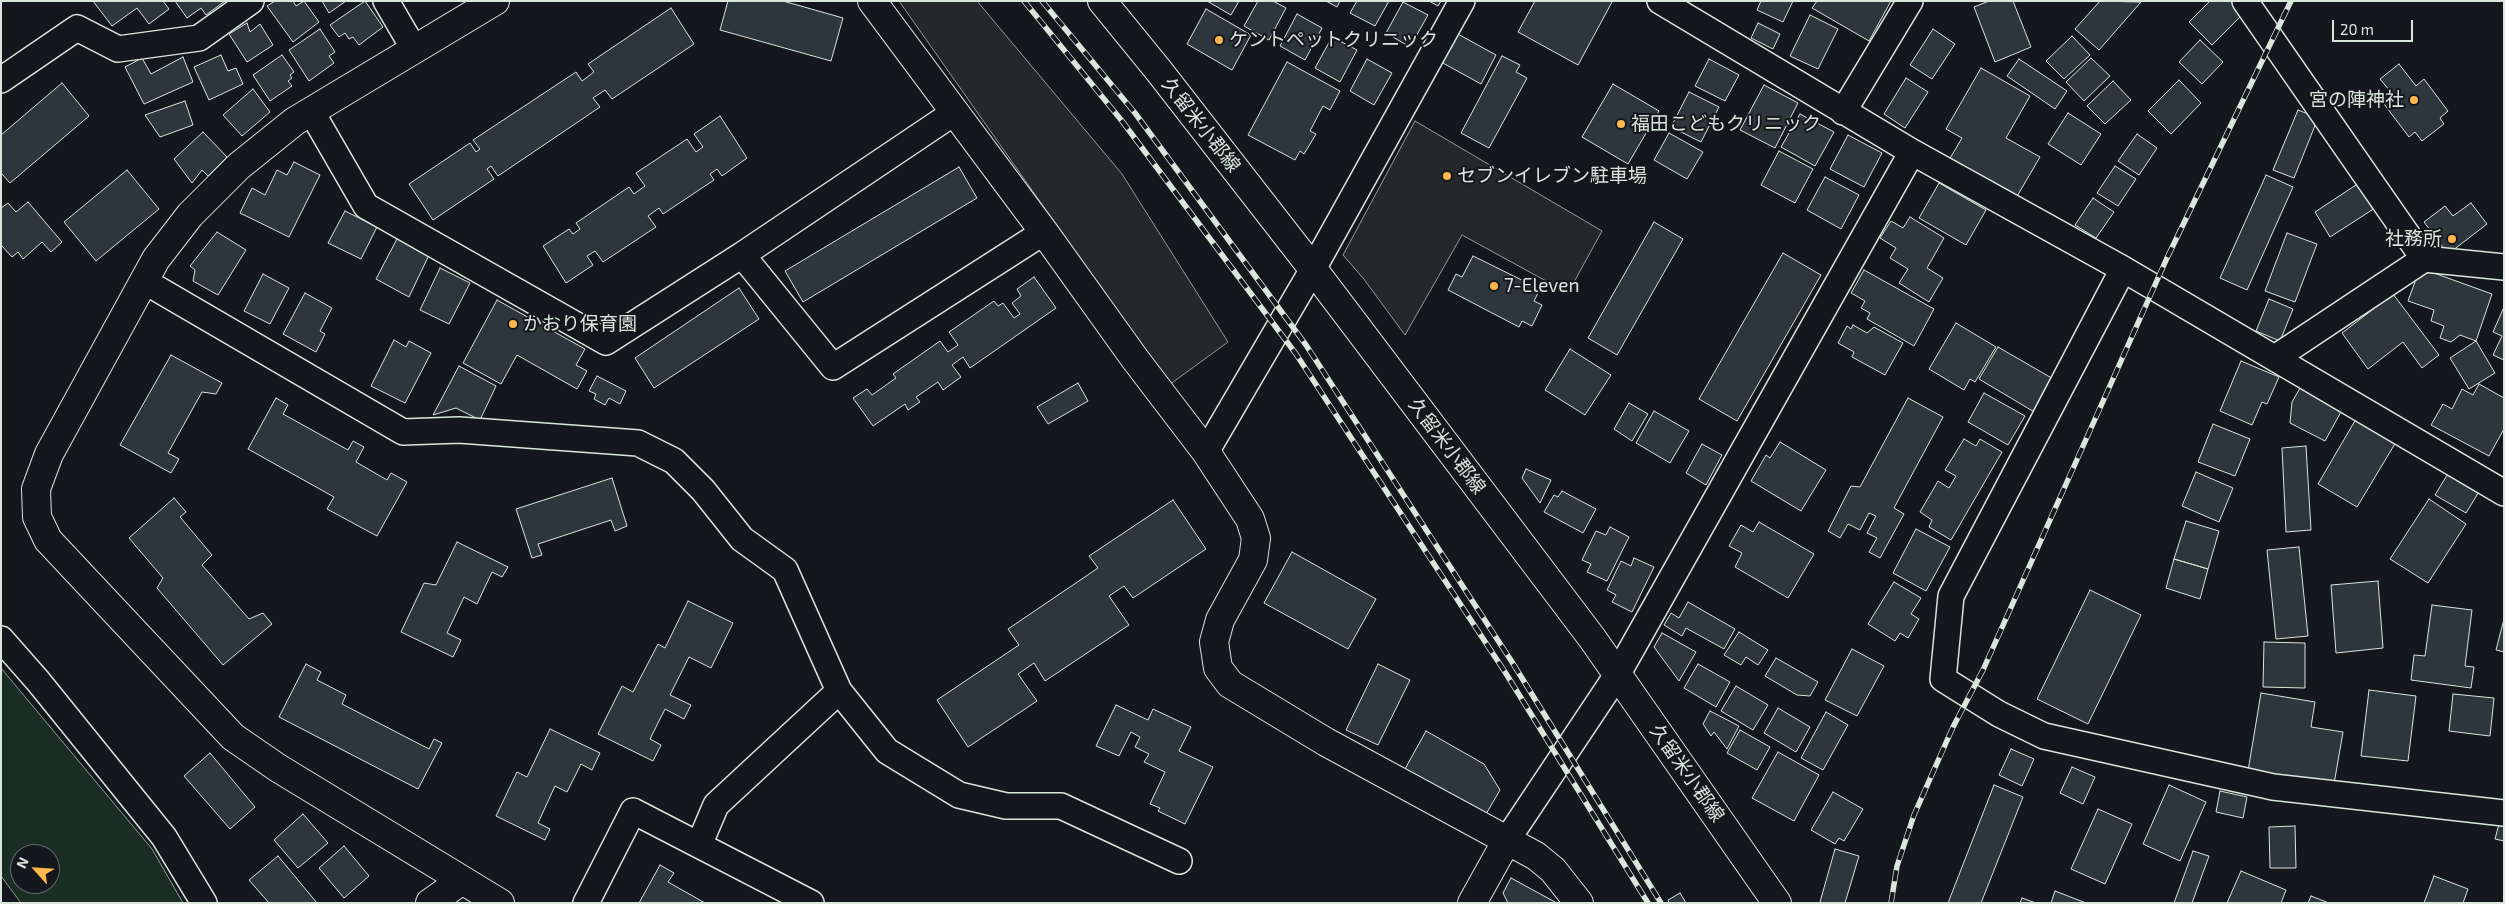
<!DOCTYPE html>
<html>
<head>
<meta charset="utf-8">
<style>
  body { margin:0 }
  #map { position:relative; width:2505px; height:904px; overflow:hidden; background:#14181c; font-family:"Exo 2",sans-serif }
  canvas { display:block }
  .frame { position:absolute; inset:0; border:2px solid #d8e6dc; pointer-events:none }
  .north { position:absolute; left:10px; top:844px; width:50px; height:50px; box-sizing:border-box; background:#14181c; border:1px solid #626a69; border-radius:50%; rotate:296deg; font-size:14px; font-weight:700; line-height:20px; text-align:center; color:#d8e6dc }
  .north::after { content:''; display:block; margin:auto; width:18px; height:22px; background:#ffb74d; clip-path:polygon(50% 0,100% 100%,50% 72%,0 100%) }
  .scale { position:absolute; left:2332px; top:20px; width:81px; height:22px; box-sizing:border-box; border:2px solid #d8e6dc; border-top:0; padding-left:6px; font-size:15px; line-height:18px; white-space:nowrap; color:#d8e6dc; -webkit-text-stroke:4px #14181c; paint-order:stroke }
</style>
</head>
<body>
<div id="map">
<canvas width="2505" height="904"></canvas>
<div class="frame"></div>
<div class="north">N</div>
<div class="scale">20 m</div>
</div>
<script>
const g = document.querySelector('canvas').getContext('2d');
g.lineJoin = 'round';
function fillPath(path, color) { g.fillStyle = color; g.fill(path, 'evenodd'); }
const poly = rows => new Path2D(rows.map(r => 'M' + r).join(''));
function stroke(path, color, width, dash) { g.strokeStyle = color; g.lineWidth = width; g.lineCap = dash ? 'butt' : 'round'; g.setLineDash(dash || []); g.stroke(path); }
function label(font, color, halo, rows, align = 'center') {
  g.font = font + ' "Exo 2","Noto Sans JP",sans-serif'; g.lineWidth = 4; g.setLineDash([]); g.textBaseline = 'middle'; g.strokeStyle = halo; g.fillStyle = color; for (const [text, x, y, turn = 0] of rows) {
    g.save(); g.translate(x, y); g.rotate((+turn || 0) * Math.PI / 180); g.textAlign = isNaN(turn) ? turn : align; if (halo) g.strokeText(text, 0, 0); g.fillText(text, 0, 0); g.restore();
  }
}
const green = poly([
  [1,668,152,849,183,903,21,903,1,876,1,668],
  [20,854,50,854,50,884,20,884,20,854]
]);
const parking = poly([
  [899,1,977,1,1122,174,1228,342,1169,385,899,1],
  [1415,121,1602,231,1568,293,1462,235,1405,335,1363,278,1343,255,1415,121]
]);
const building = poly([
  [93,1,163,1,169,9,149,24,137,8,112,26,93,1],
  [175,1,225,1,206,15,201,8,187,18,175,1],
  [275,1,293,1,296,6,304,1,319,22,293,42,267,6,275,1],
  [322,1,346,1,329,13,322,1],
  [365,1,383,27,359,45,353,37,349,39,345,33,339,37,330,25,365,1],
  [728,1,783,1,843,18,831,61,720,30,728,1],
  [1207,1,1239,1,1231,15,1207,1],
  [1258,1,1273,1,1286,8,1269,40,1244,26,1258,1],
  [1326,1,1340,1,1337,7,1326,1],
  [1357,1,1389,1,1375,26,1350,13,1357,1],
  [1429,1,1441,1,1438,6,1429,1],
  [1535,1,1610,1,1612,2,1578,65,1518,32,1535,1],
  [1761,1,1793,1,1783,22,1757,10,1761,1],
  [1817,1,1891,1,1869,41,1812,8,1817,1],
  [1989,1,2013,1,2031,47,1995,62,1974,7,1989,1],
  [2100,1,2141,2,2099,50,2075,29,2100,1],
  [2210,1,2230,1,2243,14,2212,45,2189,22,2210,1],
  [1403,2,1428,15,1410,47,1386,33,1403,2],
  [671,8,694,44,612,99,605,90,593,98,600,107,498,176,491,166,487,169,494,179,433,220,409,184,470,143,476,152,480,149,473,140,576,72,582,81,594,72,588,64,671,8],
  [1206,9,1251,35,1232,70,1187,44,1206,9],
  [1297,14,1322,28,1305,60,1280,46,1297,14],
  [1810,15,1838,29,1818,69,1790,56,1810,15],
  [247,23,250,32,260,24,273,45,247,62,229,34,247,23],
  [1758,23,1780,34,1773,49,1751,38,1758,23],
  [320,29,335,52,329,56,334,63,309,81,289,50,320,29],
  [1933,29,1955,44,1932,79,1910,65,1933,29],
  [1456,33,1496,55,1481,84,1441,62,1456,33],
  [2072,36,2090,55,2064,79,2046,61,2072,36],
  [1332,37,1357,50,1340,82,1315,68,1332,37],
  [2200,40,2223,62,2202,84,2179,62,2200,40],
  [221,55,228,71,236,68,243,84,209,100,194,67,221,55],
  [282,55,294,72,290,75,292,78,288,81,292,86,270,101,253,75,282,55],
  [1502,56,1520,65,1516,72,1527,78,1489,148,1461,133,1502,56],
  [183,57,193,82,144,104,125,67,142,58,151,74,183,57],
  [2091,58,2110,76,2084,101,2066,82,2091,58],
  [1367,59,1392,73,1374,105,1350,91,1367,59],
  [1709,59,1739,75,1725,101,1695,86,1709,59],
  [2019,59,2067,91,2055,109,2007,76,2019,59],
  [1287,62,1340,91,1330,110,1323,106,1310,131,1316,134,1304,154,1300,151,1295,160,1248,135,1287,62],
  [2399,64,2416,86,2424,79,2448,111,2440,118,2444,124,2422,141,2415,132,2409,137,2384,104,2394,96,2380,79,2399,64],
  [1981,68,2030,96,2006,138,2040,157,2016,198,1949,160,1962,138,1946,129,1981,68],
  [1906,78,1928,92,1905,128,1884,114,1906,78],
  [2179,80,2201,103,2171,134,2148,111,2179,80],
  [2113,81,2131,100,2105,124,2087,106,2113,81],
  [62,83,89,116,10,183,1,173,1,135,62,83],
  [1613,84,1659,111,1628,164,1582,137,1613,84],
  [1764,85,1798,103,1775,148,1740,130,1764,85],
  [253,89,270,112,242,136,223,115,253,89],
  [1689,92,1719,107,1701,142,1671,127,1689,92],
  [185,101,193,125,160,137,145,115,185,101],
  [2298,110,2318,118,2294,178,2273,170,2298,110],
  [2068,113,2101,134,2081,165,2048,144,2068,113],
  [1800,114,1834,132,1815,166,1781,147,1800,114],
  [720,116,747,158,722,176,717,169,710,174,714,180,663,214,659,208,648,216,656,227,603,262,595,251,587,256,593,265,566,283,543,246,569,229,573,234,580,229,576,223,629,187,634,194,645,186,636,173,687,139,696,152,703,147,694,134,720,116],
  [203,132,227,157,208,176,202,170,192,183,174,159,203,132],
  [1669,133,1703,152,1687,179,1654,160,1669,133],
  [2137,134,2157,148,2139,175,2118,161,2137,134],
  [1848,135,1882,153,1864,187,1830,169,1848,135],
  [1779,151,1813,169,1795,203,1761,185,1779,151],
  [294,162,320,175,289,237,240,213,252,188,265,195,277,170,287,175,294,162],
  [2115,166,2136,179,2118,206,2097,193,2115,166],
  [959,167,977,198,803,302,785,271,959,167],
  [127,170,159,209,96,261,64,222,127,170],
  [2266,175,2293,187,2247,290,2220,278,2266,175],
  [1825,177,1859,195,1841,229,1807,210,1825,177],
  [1939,183,1986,210,1966,245,1919,218,1939,183],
  [2359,183,2375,208,2330,237,2315,212,2359,183],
  [2093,198,2114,212,2096,238,2075,225,2093,198],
  [28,202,62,242,51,252,42,242,23,259,18,252,12,257,1,245,1,208,8,203,16,212,28,202],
  [2471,203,2487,224,2448,254,2424,222,2445,206,2453,216,2471,203],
  [345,211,377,227,361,259,328,243,345,211],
  [1910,217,1944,238,1927,268,1943,278,1929,302,1899,283,1908,269,1890,258,1896,248,1880,238,1891,221,1903,228,1910,217],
  [1654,222,1683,239,1617,355,1588,338,1654,222],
  [217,232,246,250,218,295,193,281,195,270,190,266,217,232],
  [2287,233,2317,244,2295,302,2265,291,2287,233],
  [398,237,429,255,409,297,376,279,398,237],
  [1783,253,1821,275,1737,421,1699,399,1783,253],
  [1473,256,1540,289,1534,301,1542,305,1532,326,1522,321,1519,327,1448,290,1456,274,1462,277,1473,256],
  [440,268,470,283,449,324,420,310,440,268],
  [2420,268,2492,294,2476,341,2460,335,2451,342,2440,338,2444,326,2431,321,2434,310,2408,301,2420,268],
  [1864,270,1934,309,1914,346,1867,319,1870,313,1861,308,1865,301,1851,293,1864,270],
  [263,274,289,288,270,324,244,311,263,274],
  [1034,277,1056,308,970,368,963,357,952,365,961,377,943,390,938,382,916,397,920,402,908,410,905,404,873,426,853,398,867,389,872,395,896,378,893,374,940,341,948,352,958,345,949,332,994,301,998,306,1003,303,1014,318,1020,314,1012,303,1021,296,1017,289,1034,277],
  [739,288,759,319,654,388,635,358,739,288],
  [305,293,332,308,320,331,325,334,316,352,283,334,305,293],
  [2393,294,2439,355,2422,368,2403,342,2368,369,2342,333,2393,294],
  [2269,299,2293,309,2280,341,2256,331,2269,299],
  [497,300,585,349,576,365,587,371,577,389,517,355,501,384,463,363,497,300],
  [2504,307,2504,360,2493,355,2502,336,2493,332,2504,307],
  [1956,323,1996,347,1975,382,1970,379,1964,390,1929,369,1956,323],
  [1853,325,1867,333,1874,327,1903,343,1885,375,1852,357,1854,352,1838,343,1847,326,1851,329,1853,325],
  [394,340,406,347,409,341,431,353,405,403,371,386,394,340],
  [2476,341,2495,373,2469,389,2450,358,2476,341],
  [1998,347,2055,380,2036,413,1979,379,1998,347],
  [1570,349,1611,375,1585,415,1545,390,1570,349],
  [171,355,222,383,216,394,202,392,168,453,179,459,171,473,120,445,171,355],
  [2241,361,2279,377,2267,404,2262,402,2252,425,2220,411,2241,361],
  [459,366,496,386,480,420,456,408,433,415,459,366],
  [597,376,626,391,620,404,609,398,605,405,594,399,596,394,589,391,597,376],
  [1078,383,1088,401,1048,424,1037,407,1078,383],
  [2479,384,2504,398,2504,429,2489,456,2431,425,2443,404,2452,409,2462,389,2473,395,2479,384],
  [2300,388,2342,410,2325,441,2290,423,2292,402,2300,388],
  [1984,393,2025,416,2008,445,1968,422,1984,393],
  [276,398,288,405,283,414,348,450,353,441,364,447,356,462,387,480,391,473,407,482,377,536,327,509,334,497,248,449,276,398],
  [1908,398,1943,417,1894,508,1904,514,1880,558,1869,552,1877,538,1867,533,1876,516,1869,513,1860,530,1848,524,1840,538,1828,531,1851,486,1860,487,1908,398],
  [1629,403,1648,414,1632,441,1614,429,1629,403],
  [1654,411,1689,431,1670,463,1636,443,1654,411],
  [2356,419,2396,442,2357,507,2318,484,2356,419],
  [2213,424,2250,439,2235,476,2198,462,2213,424],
  [1964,439,1976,446,1980,439,2002,452,1951,540,1929,527,1932,520,1920,512,1938,481,1949,488,1956,476,1945,470,1964,439],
  [1780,442,1826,470,1801,511,1751,481,1766,455,1770,458,1780,442],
  [1702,444,1722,455,1706,485,1686,473,1702,444],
  [2306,446,2311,530,2286,532,2282,448,2306,446],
  [1526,469,1551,480,1540,503,1522,478,1526,469],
  [2196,472,2233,488,2219,522,2182,506,2196,472],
  [2449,472,2480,490,2466,513,2435,495,2449,472],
  [612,478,627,526,615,531,611,520,538,544,542,555,532,558,516,509,612,478],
  [1562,491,1596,509,1583,533,1544,512,1554,495,1558,497,1562,491],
  [174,498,186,512,180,517,212,555,202,565,249,619,263,613,272,624,223,665,157,588,163,578,129,538,174,498],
  [2429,499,2466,524,2428,583,2390,559,2429,499],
  [1173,500,1206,549,1133,598,1124,586,1109,596,1129,625,1045,681,1034,663,1018,674,1037,701,968,747,937,700,1019,645,1008,629,1098,568,1089,556,1173,500],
  [2186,521,2219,531,2208,569,2174,559,2186,521],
  [1759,522,1814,554,1788,598,1735,567,1742,553,1729,546,1741,525,1753,532,1759,522],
  [1610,527,1629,537,1607,581,1587,572,1591,564,1582,560,1596,531,1606,535,1610,527],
  [1916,529,1950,547,1926,591,1893,573,1916,529],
  [457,542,508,567,502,577,492,572,477,604,464,597,447,633,461,640,453,657,401,632,424,583,436,585,457,542],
  [2299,547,2308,636,2276,639,2267,550,2299,547],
  [1292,552,1376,599,1348,649,1264,603,1292,552],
  [1634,558,1654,567,1632,612,1612,602,1616,595,1607,590,1621,561,1631,566,1634,558],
  [2174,559,2208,569,2200,599,2166,588,2174,559],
  [2378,581,2383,648,2336,653,2331,585,2378,581],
  [1894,582,1921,598,1911,614,1919,619,1908,638,1900,633,1895,641,1868,624,1894,582],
  [2090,590,2141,615,2088,724,2037,699,2090,590],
  [688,601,733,623,711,668,689,657,670,695,691,705,684,719,665,709,650,739,661,745,653,761,598,734,622,686,633,692,658,644,665,648,688,601],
  [1688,602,1735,629,1724,649,1686,628,1682,636,1664,625,1671,613,1679,618,1688,602],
  [2432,605,2472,610,2465,666,2474,667,2471,688,2411,680,2414,655,2425,656,2432,605],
  [2504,619,2504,652,2496,650,2504,619],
  [1739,632,1768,650,1758,665,1746,657,1741,665,1724,655,1739,632],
  [1662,633,1696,652,1679,681,1654,647,1662,633],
  [2264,642,2305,643,2305,688,2263,687,2264,642],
  [1852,649,1884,666,1857,716,1825,700,1852,649],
  [1776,658,1818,682,1810,696,1797,695,1765,676,1776,658],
  [306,664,321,672,317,680,346,695,342,704,429,749,434,739,442,743,418,789,279,717,306,664],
  [1378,664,1410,680,1378,745,1346,730,1378,664],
  [1698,664,1730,682,1716,707,1684,688,1698,664],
  [1736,686,1768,705,1753,730,1721,711,1736,686],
  [2369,690,2416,696,2408,761,2361,756,2369,690],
  [2261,693,2315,702,2311,727,2343,732,2334,784,2248,771,2261,693],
  [2453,694,2494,698,2490,736,2449,731,2453,694],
  [1116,705,1148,720,1153,709,1191,727,1179,751,1213,767,1185,824,1158,811,1160,808,1150,804,1165,772,1144,762,1149,754,1135,747,1140,737,1131,732,1119,756,1096,746,1116,705],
  [1778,708,1810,727,1796,752,1764,733,1778,708],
  [1710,711,1739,726,1727,749,1714,732,1711,736,1703,724,1710,711],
  [1826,712,1848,725,1823,770,1801,758,1826,712],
  [550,729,600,753,592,770,581,764,567,792,555,786,538,823,550,829,545,840,496,816,517,772,527,777,550,729],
  [1740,730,1770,747,1757,770,1727,753,1740,730],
  [1426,731,1484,764,1500,790,1486,814,1405,769,1426,731],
  [2011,749,2034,759,2022,786,1999,775,2011,749],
  [1778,752,1819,775,1794,821,1752,798,1778,752],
  [210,753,255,807,230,829,184,776,210,753],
  [2072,767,2095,777,2083,804,2060,793,2072,767],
  [1994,785,2023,797,1981,903,1948,903,1994,785],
  [2169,785,2206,802,2180,861,2143,844,2169,785],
  [2220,791,2247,797,2243,818,2216,812,2220,791],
  [1833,792,1863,809,1844,841,1839,838,1835,844,1811,830,1833,792],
  [2098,809,2132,824,2105,884,2071,869,2098,809],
  [303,814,328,843,298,868,274,840,303,814],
  [2499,824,2504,825,2504,841,2495,839,2499,824],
  [2295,826,2296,868,2270,868,2269,827,2295,826],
  [344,846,369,876,344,898,319,868,344,846],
  [1835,849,1859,856,1845,903,1822,903,1820,902,1835,849],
  [2193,851,2209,856,2192,903,2174,903,2193,851],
  [278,856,317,903,269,903,249,880,278,856],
  [660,865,674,873,668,882,705,903,639,903,660,865],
  [2241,871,2286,890,2281,903,2227,903,2241,871],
  [2434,876,2468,889,2463,903,2424,903,2434,876],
  [1511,878,1555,902,1556,903,1508,903,1503,893,1511,878],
  [2055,891,2086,903,2051,903,2055,891],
  [1680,893,1686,903,1669,903,1668,900,1680,893],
  [2311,896,2329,903,2308,903,2311,896],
  [2022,898,2036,903,2020,903,2022,898]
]);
const minor = poly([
  [386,1,414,49],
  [1660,1,1912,152,2123,269,2504,493],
  [2245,1,2424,259],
  [1,80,77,28,118,49,199,38,251,1],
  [311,111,366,206,606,342,742,255,955,112],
  [1843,112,1910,1],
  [742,255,833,367,1044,232],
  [2123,269,1951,596,1943,679,1999,714,2044,736,2273,787,2504,813],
  [144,281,403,432,459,430,638,443,674,461,703,490,742,539,785,570,839,691,887,751,959,795,1006,806,1061,806,1179,861],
  [2275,358,2424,259,2504,267],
  [1206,452,1313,269,1462,1],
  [1,639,38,681,164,837,204,903],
  [1507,840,1617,675,1912,152],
  [699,845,716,805,839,691],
  [586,903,633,811,811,903]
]);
const tertiary = poly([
  [495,1,295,121,239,166,190,215,156,259,49,454,36,489,37,517,48,540,233,737,278,768,500,903],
  [872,1,1044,232,1135,359,1206,452,1250,519,1256,538,1253,560,1220,620,1214,642,1218,668,1230,684,1326,742,1536,856,1553,870,1579,903],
  [430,903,461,881],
  [1472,903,1507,840]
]);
const primary = poly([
  [1102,1,1159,71,1313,269,1592,638,1777,903]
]);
const rail = poly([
  [1024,1,1122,121,1296,354,1505,672,1648,903],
  [1042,1,1135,113,1306,345,1512,662,1661,903],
  [1891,903,1897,866,1914,815,1953,727,1983,670,2167,258,2291,1]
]);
const markers = [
  [1219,40,5,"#ffb74d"],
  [2414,100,5,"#ffb74d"],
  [1621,124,5,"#ffb74d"],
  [1447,176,5,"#ffb74d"],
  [2452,239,5,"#ffb74d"],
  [1494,286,5,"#ffb74d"],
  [513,324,5,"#ffb74d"]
];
const poiNames = [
  ["ケントペットクリニック",1229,40],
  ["宮の陣神社",2404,100,"right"],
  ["福田こどもクリニック",1631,124],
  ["セブンイレブン駐車場",1457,176],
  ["社務所",2442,239,"right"],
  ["7-Eleven",1504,286],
  ["かおり保育園",523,324]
];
const streetNames = [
  ["久留米小郡線",1201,125,52],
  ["久留米小郡線",1447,446,53],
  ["久留米小郡線",1687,773,55]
];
fillPath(green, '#1a2d24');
stroke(green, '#939e99', 1);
fillPath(parking, '#24282b');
stroke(parking, '#939e99', 1);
fillPath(building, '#2c363c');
stroke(building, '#d8e6dc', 1);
stroke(minor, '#d8e6dc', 28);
stroke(tertiary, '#d8e6dc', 30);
stroke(primary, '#d8e6dc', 30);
stroke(minor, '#14181c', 25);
stroke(tertiary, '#14181c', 28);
stroke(primary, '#14181c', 28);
stroke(rail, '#d8e6dc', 5.5);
stroke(rail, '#14181c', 4, [11]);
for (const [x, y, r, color] of markers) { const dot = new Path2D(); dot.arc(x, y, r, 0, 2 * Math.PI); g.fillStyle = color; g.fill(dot); stroke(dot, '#14181c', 2); }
label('19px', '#d8e6dc', '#14181c', poiNames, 'left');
label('19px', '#d8e6dc', '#14181c', streetNames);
</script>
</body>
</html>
